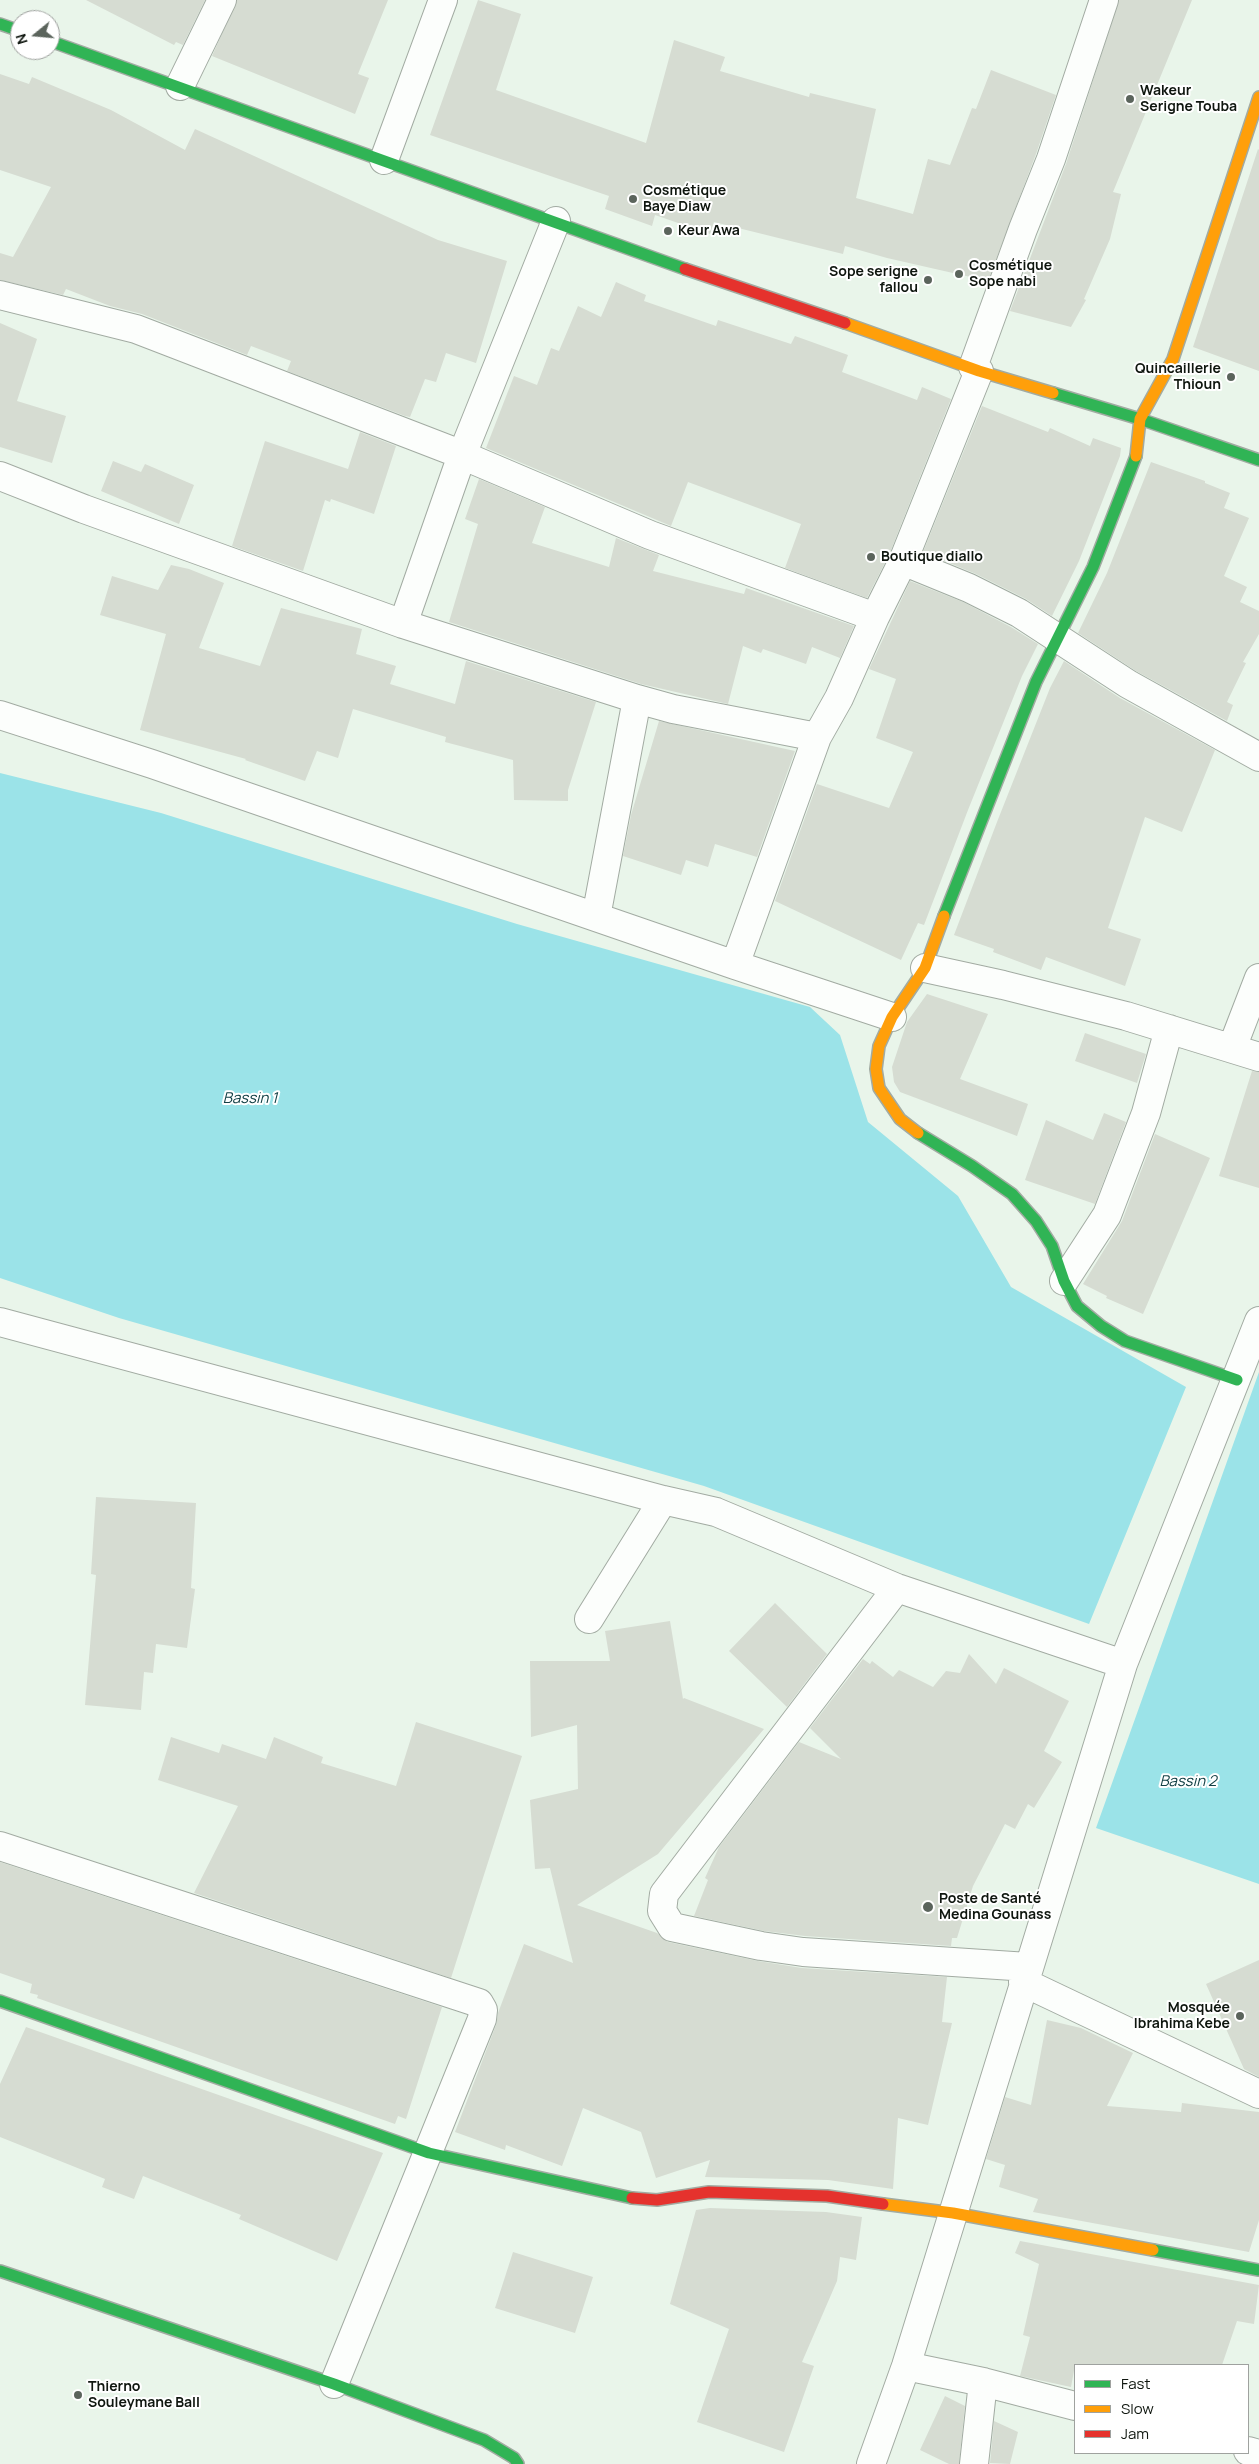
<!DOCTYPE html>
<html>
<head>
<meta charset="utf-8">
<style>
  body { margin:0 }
  #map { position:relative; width:1259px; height:2464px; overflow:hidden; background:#e9f5ea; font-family:Manrope,sans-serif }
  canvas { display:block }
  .legend { position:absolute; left:1074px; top:2364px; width:175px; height:90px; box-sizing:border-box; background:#fff; border:1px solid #9fa29f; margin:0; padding:6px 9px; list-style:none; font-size:15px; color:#0f160f }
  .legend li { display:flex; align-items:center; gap:10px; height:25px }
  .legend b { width:25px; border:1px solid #9fa29f }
  .north { position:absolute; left:10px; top:10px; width:50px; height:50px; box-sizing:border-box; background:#fff; border:1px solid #9fa29f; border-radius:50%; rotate:253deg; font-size:14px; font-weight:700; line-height:20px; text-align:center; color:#0f160f }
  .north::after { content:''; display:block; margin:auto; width:18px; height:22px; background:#5b645c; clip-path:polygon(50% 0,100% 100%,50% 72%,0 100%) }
</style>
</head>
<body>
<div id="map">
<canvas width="1259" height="2464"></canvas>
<ul class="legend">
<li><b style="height:6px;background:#30b455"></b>Fast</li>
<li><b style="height:6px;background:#ff9f0a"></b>Slow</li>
<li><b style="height:6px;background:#e5322d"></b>Jam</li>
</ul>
<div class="north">N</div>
</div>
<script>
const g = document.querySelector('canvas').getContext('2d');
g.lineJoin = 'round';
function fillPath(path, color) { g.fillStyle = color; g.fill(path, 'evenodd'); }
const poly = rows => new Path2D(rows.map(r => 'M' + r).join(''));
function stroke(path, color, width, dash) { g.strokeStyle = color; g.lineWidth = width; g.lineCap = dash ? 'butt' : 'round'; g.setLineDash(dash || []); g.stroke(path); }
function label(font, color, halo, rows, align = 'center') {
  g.font = font + ' Manrope,sans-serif'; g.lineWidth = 4; g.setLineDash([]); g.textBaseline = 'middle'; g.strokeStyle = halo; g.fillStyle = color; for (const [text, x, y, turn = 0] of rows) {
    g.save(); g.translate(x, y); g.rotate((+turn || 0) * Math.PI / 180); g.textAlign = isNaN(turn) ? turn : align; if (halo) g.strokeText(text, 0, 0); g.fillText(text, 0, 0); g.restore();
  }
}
const water = poly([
  [0,773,161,813,517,924,810,1007,840,1035,868,1122,958,1196,1011,1287,1186,1387,1089,1624,704,1486,119,1318,0,1278],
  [1259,1372,1259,1884,1096,1828]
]);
const building = poly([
  [86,0,205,0,183,45,176,42,174,45],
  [237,0,388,0,358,74,369,78,355,114,212,56],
  [478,0,521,14,496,90,646,143,674,40,725,57,720,71,809,97,810,93,876,109,856,198,913,214,928,159,950,165,972,108,976,109,991,70,1056,95,1036,154,988,281,887,258,845,246,843,254,714,222,710,234,655,215,652,226,605,209,609,196,430,135],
  [1119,0,1192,0,1113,192,1121,194,1110,239,1084,299,1086,300,1071,327,1010,311,1066,164],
  [0,74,29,84,32,77,111,110,185,150,195,129,438,240,507,261,476,363,446,353,436,382,425,379,410,417,405,416,287,371,291,361,251,346,247,355,142,314,110,306,66,289,63,295,0,280,0,253,13,257,51,187,0,170],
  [1258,149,1259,150,1259,371,1193,347],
  [616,282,646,295,644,301,716,326,718,320,791,344,795,336,848,355,842,372,917,400,922,387,951,399,889,555,867,598,785,568,801,524,688,482,671,526,486,448,514,376,537,385,551,348,559,351,578,306,601,317],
  [0,323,37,339,17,401,66,416,52,463,0,447],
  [982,406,1048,432,1050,428,1090,446,1093,438,1121,448,1120,456,1079,561,1052,616,1026,599,976,574,923,552],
  [360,432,396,446,374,514,331,499,330,502,325,500,303,571,232,546,265,441,348,469],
  [113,461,141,472,145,464,194,485,179,524,101,491],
  [1151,462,1205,481,1205,483,1230,493,1224,508,1249,518,1224,576,1247,587,1240,602,1259,611,1259,634,1243,662,1246,663,1227,702,1233,705,1227,721,1136,671,1078,633,1107,573],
  [479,479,545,507,532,543,609,567,616,538,659,555,653,571,744,594,746,588,854,626,840,658,812,647,806,664,763,649,761,653,743,646,728,704,641,684,449,622,478,524,465,519],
  [171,565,189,569,224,583,199,648,260,666,281,608,362,629,356,654,396,666,390,684,455,704,466,661,596,702,568,790,568,801,514,800,513,760,445,742,446,737,353,709,338,758,317,751,305,781,245,760,246,759,140,730,166,634,100,615,112,576,158,590],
  [910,581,963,602,1011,627,1038,644,1022,676,968,810,924,925,918,923,901,960,775,901,817,784,889,808,913,752,876,738,896,679,869,669],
  [1064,661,1120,698,1215,750,1182,832,1145,817,1108,928,1141,939,1125,986,1046,957,1041,970,993,952,994,949,954,935,997,822,1050,688],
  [659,721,795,751,757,857,715,844,708,867,686,860,681,875,623,856,631,815],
  [927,994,988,1014,960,1079,1028,1104,1017,1136,900,1092,894,1082,892,1067,907,1022],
  [1085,1033,1146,1054,1137,1083,1075,1061],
  [1252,1071,1259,1072,1259,1188,1219,1176],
  [1104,1113,1126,1122,1095,1204,1025,1180,1046,1120,1093,1140],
  [1155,1134,1210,1158,1143,1314,1106,1298,1107,1296,1083,1284,1122,1221],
  [96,1497,196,1503,191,1588,195,1589,187,1648,156,1644,153,1673,144,1672,141,1710,85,1705,96,1575,91,1574],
  [775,1603,827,1654,787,1707,729,1651],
  [670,1621,683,1699,684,1698,764,1729,658,1854,577,1905,657,1933,668,1942,758,1961,802,1968,947,1977,942,2022,952,2023,928,2125,898,2118,893,2189,828,2180,705,2177,710,2160,656,2178,641,2132,583,2108,562,2166,506,2145,505,2150,455,2132,496,2025,498,2013,524,1944,573,1963,550,1868,535,1869,530,1800,578,1789,577,1725,531,1737,530,1661,610,1661,605,1631],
  [969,1654,996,1684,1004,1668,1069,1701,1044,1751,1062,1762,1034,1808,1028,1804,1015,1829,1005,1824,973,1886,957,1938,952,1938,951,1946,805,1936,764,1931,694,1916,708,1880,705,1878,719,1847,799,1742,841,1759,810,1728,863,1659,870,1664,872,1661,893,1677,899,1670,933,1687,946,1671,960,1673],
  [416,1722,522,1756,451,1978,194,1893,238,1806,158,1780,171,1737,219,1753,222,1744,266,1759,274,1737,323,1757,321,1763,396,1786],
  [0,1862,442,2007,406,2119,398,2116,395,2124,37,1998,38,1995,30,1993,32,1984,0,1973],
  [1259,1960,1259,2077,1244,2069,1206,1984],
  [1047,2020,1081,2028,1133,2053,1107,2106,1181,2112,1182,2103,1259,2112,1259,2220,1249,2252,1033,2212,1038,2199,999,2187,1005,2165,986,2159,1005,2097,1031,2105],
  [26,2027,383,2153,337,2261,239,2219,241,2215,143,2176,134,2199,102,2187,105,2179,0,2137,0,2084],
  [710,2208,826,2212,862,2217,856,2260,840,2257,837,2281,802,2362,814,2366,784,2452,697,2422,729,2329,670,2304,696,2210],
  [1020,2241,1259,2285,1254,2324,1237,2321,1222,2365,1075,2365,1071,2387,1020,2376,1030,2337,1023,2335,1039,2264,1015,2253],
  [513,2252,593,2277,575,2333,495,2308],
  [945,2396,965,2406,959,2464,949,2464,920,2450],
  [994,2421,1018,2432,1010,2464,990,2463]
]);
const street = poly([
  [180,86,222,0],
  [384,160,443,0],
  [0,295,136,329,450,450,650,535,875,617],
  [973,367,1023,229,1051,159,1104,0],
  [0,476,84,509,403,624,637,699,673,709,817,737],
  [903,561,969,588,1019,613,1128,684,1259,757],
  [403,624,462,455,556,221],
  [0,715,152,764,735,965,892,1017],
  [596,917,637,699],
  [735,965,817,737,839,698,875,617,903,561,979,371],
  [925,968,1003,985,1126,1016,1259,1057],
  [1232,1048,1259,978],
  [1064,1281,1107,1215,1146,1113,1169,1029],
  [0,1322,663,1500,716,1512,897,1588,1123,1664],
  [897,1588,664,1894,662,1911,672,1927,761,1946,803,1952,1028,1967],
  [589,1619,663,1500],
  [0,1846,479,2003,483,2010,482,2019,334,2384],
  [1023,1982,1259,2094],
  [906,2366,983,2382,1075,2406],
  [1248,2451,1259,2454],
  [871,2464,906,2366,1123,1664,1259,1321],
  [974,2464,983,2382]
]);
const fast = poly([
  [0,24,20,31],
  [50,41,685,269],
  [1053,393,1140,419,1259,460],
  [944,916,1036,682,1093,567,1136,456],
  [918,1133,972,1166,1012,1194,1036,1221,1052,1246,1064,1281,1077,1306,1101,1326,1125,1341,1237,1380],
  [0,2001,429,2153,632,2198],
  [1153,2250,1259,2270],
  [0,2271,334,2384,484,2440,514,2458,518,2464]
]);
const slow = poly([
  [845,323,979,371,1053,393],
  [1136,456,1140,419,1173,359,1259,97],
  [918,1133,900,1119,879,1088,876,1069,879,1046,892,1017,925,968,944,916],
  [883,2204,953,2213,1153,2250]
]);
const jam = poly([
  [685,269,845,323],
  [632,2198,657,2200,709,2192,827,2196,883,2204]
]);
const markers = [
  [1130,99,5,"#5b645c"],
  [633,199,5,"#5b645c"],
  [668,231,5,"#5b645c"],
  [959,274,5,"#5b645c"],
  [928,280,5,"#5b645c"],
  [1231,377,5,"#5b645c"],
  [871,557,5,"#5b645c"],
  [928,1907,6,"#5b645c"],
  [1240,2016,5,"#5b645c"],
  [78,2395,5,"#5b645c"]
];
const poiNames = [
  ["Wakeur",1140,91],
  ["Serigne Touba",1140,107],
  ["Cosmétique",643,191],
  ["Baye Diaw",643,207],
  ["Keur Awa",678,231],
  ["Cosmétique",969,266],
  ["Sope nabi",969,282],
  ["Sope serigne",918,272,"right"],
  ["fallou",918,288,"right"],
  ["Quincaillerie",1221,369,"right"],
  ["Thioun",1221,385,"right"],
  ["Boutique diallo",881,557],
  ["Poste de Santé",939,1899],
  ["Medina Gounass",939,1915],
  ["Mosquée",1230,2008,"right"],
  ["Ibrahima Kebe",1230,2024,"right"],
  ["Thierno",88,2387],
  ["Souleymane Ball",88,2403]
];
const waterNames = [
  ["Bassin 1",250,1099],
  ["Bassin 2",1188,1782]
];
fillPath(water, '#9be3e8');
fillPath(building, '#d6dcd2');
stroke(street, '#a2aba2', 30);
stroke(fast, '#a2aba2', 14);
stroke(slow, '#a2aba2', 14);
stroke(jam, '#a2aba2', 14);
stroke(street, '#fcfefc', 28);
stroke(fast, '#30b455', 11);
stroke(slow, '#ff9f0a', 11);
stroke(jam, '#e5322d', 11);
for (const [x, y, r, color] of markers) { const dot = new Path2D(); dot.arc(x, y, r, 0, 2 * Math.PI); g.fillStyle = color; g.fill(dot); stroke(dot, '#fff', 2); }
label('bold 14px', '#0f160f', '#fff', poiNames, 'left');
label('italic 15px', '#124045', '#fff', waterNames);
</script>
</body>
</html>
